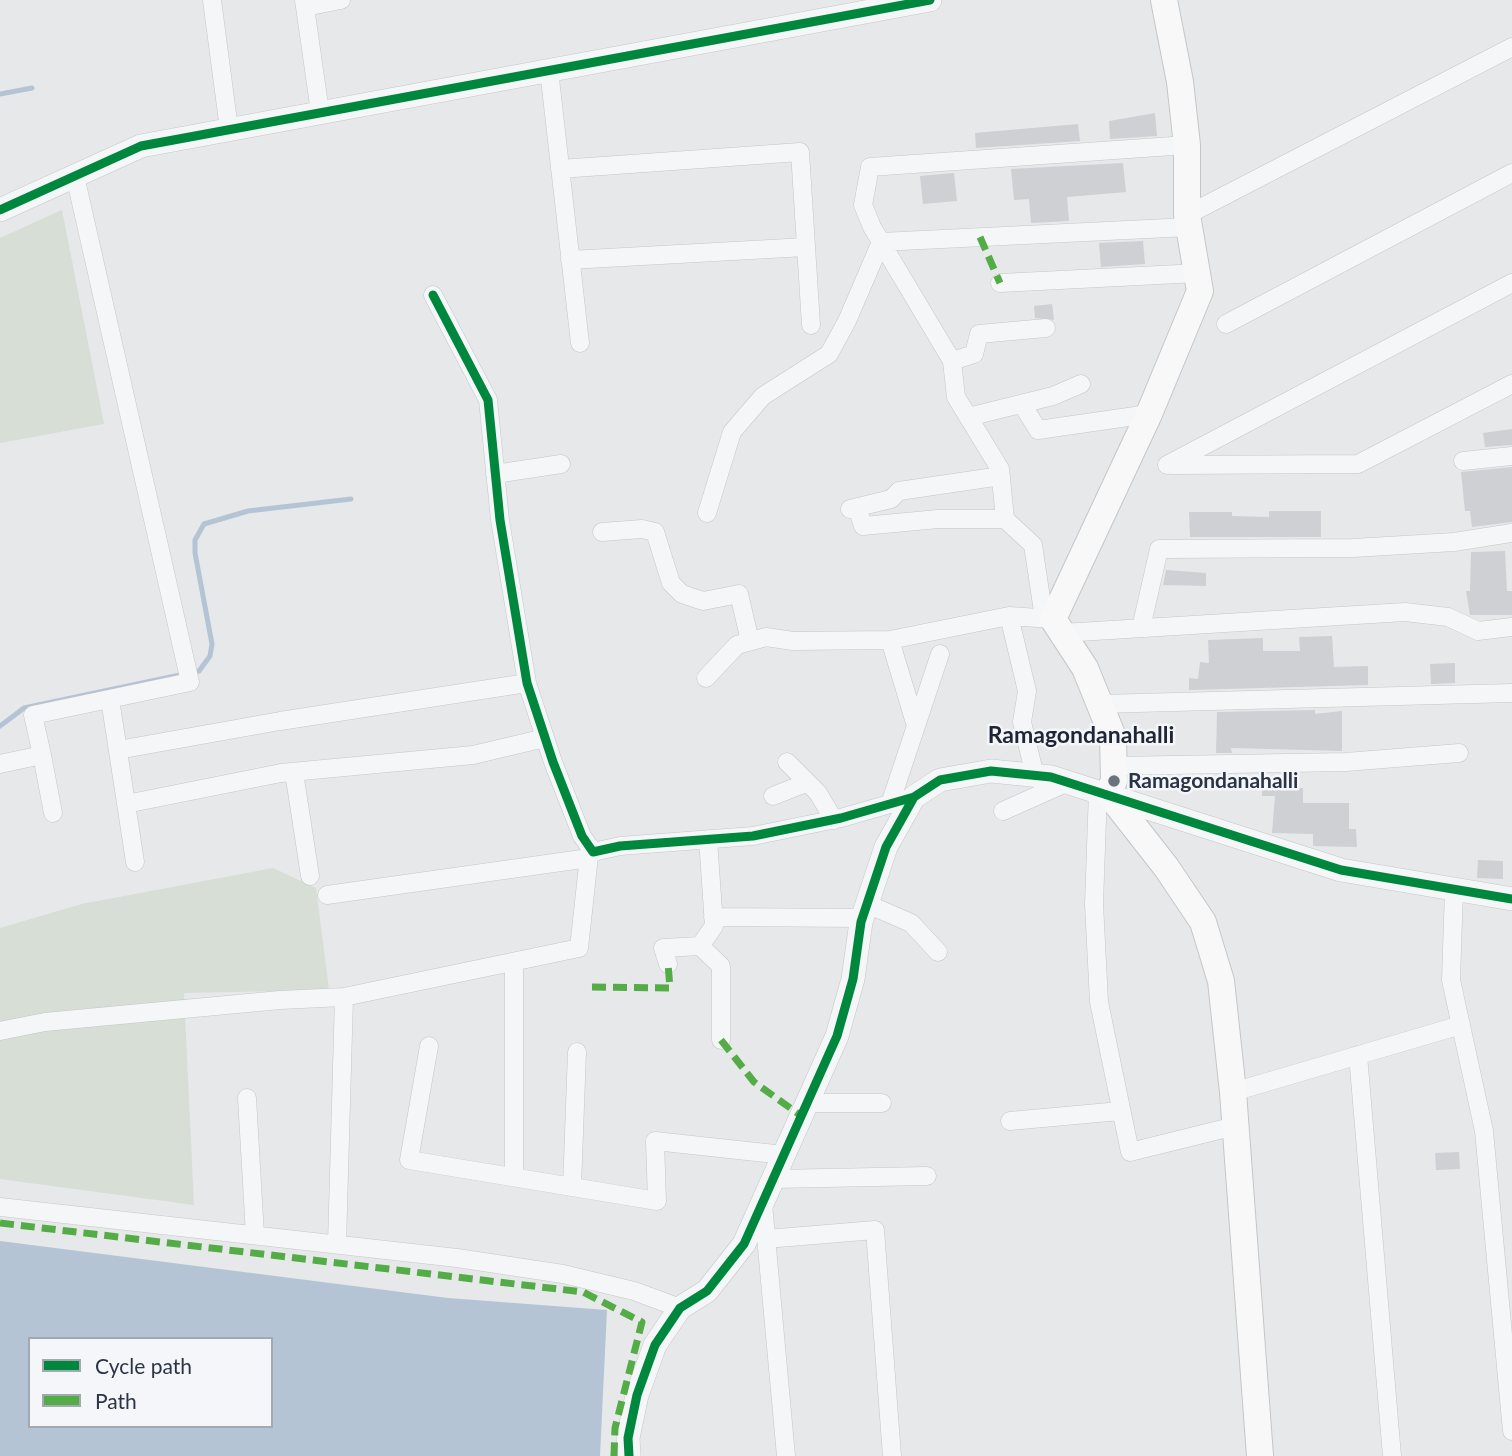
<!DOCTYPE html>
<html>
<head>
<meta charset="utf-8">
<style>
  body { margin:0 }
  #map { position:relative; width:1512px; height:1456px; overflow:hidden; background:#e6e8ea; font-family:Lato,sans-serif }
  canvas { display:block }
  .legend { position:absolute; left:28px; top:1337px; width:245px; height:91px; box-sizing:border-box; background:#f4f6f9; border:2px solid #a4a8b1; margin:0; padding:9px 12px; list-style:none; font-size:21px; color:#2b3445 }
  .legend li { display:flex; align-items:center; gap:14px; height:35px }
  .legend b { width:35px; border:2px solid #a4a8b1 }
</style>
</head>
<body>
<div id="map">
<canvas width="1512" height="1456"></canvas>
<ul class="legend">
<li><b style="height:9px;background:#00873e"></b>Cycle path</li>
<li><b style="height:9px;background:#54ac47"></b>Path</li>
</ul>
</div>
<script>
const g = document.querySelector('canvas').getContext('2d');
g.lineJoin = 'round';
function fillPath(path, color) { g.fillStyle = color; g.fill(path, 'evenodd'); }
const poly = rows => new Path2D(rows.map(r => 'M' + r).join(''));
function stroke(path, color, width, dash) { g.strokeStyle = color; g.lineWidth = width; g.lineCap = dash ? 'butt' : 'round'; g.setLineDash(dash || []); g.stroke(path); }
function label(font, color, halo, rows, align = 'center') {
  g.font = font + ' Lato,sans-serif'; g.lineWidth = 5; g.setLineDash([]); g.textBaseline = 'middle'; g.strokeStyle = halo; g.fillStyle = color; for (const [text, x, y, turn = 0] of rows) {
    g.save(); g.translate(x, y); g.rotate((+turn || 0) * Math.PI / 180); g.textAlign = isNaN(turn) ? turn : align; if (halo) g.strokeText(text, 0, 0); g.fillText(text, 0, 0); g.restore();
  }
}
const green = poly([
  [62,210,104,424,0,443,0,238],
  [273,868,316,888,329,990,184,993,194,1205,0,1179,0,928,82,904]
]);
const water = poly([
  [0,1241,448,1298,607,1310,600,1456,0,1456],
  [30,1339,271,1339,271,1426,30,1426]
]);
const stream = poly([
  [0,94,32,88],
  [0,726,24,708,199,671,210,656,212,644,195,553,195,540,204,524,248,511,351,499]
]);
const building = poly([
  [1155,113,1157,136,1110,139,1109,121],
  [1078,124,1080,141,976,148,975,133],
  [1123,163,1126,192,1067,197,1069,221,1031,223,1029,199,1014,200,1011,169],
  [954,173,957,201,923,204,920,176],
  [1143,241,1145,264,1101,267,1099,243],
  [1052,304,1054,320,1035,318,1034,306],
  [1512,429,1512,445,1485,447,1483,433],
  [1512,467,1512,522,1472,527,1470,511,1465,511,1461,472],
  [1269,511,1321,511,1321,537,1190,537,1189,512,1232,512,1232,516,1269,517],
  [1505,551,1507,591,1512,591,1512,615,1470,615,1466,591,1470,591,1471,552],
  [1166,570,1206,573,1206,586,1163,585],
  [1332,636,1334,667,1368,666,1368,685,1189,690,1189,678,1198,679,1200,662,1209,663,1208,640,1263,638,1263,651,1300,651,1299,637],
  [1455,663,1455,683,1431,684,1430,664],
  [1315,710,1315,714,1342,711,1342,751,1231,748,1232,753,1216,753,1217,712],
  [1262,776,1278,776,1278,788,1303,788,1303,803,1349,803,1349,829,1356,829,1357,847,1313,846,1313,834,1272,833,1275,796,1262,796],
  [1478,860,1503,861,1503,879,1477,878],
  [1459,1152,1460,1169,1436,1170,1435,1153]
]);
const minor = poly([
  [212,0,229,129],
  [304,0,320,112],
  [305,7,341,0],
  [549,70,580,343],
  [560,169,800,152,811,325],
  [1187,215,1512,47],
  [881,242,1189,227],
  [570,260,806,247],
  [1000,283,1199,273],
  [433,295,488,400,500,520,527,683,553,762,582,836,593,852,620,846,753,836,841,818,914,797],
  [1226,324,1512,173],
  [952,361,974,354,979,334,1046,328],
  [1022,404,1038,430,1149,414],
  [968,417,1053,396,1081,384],
  [1463,461,1512,456],
  [1167,465,1512,283],
  [1171,465,1358,464,1512,384],
  [495,474,561,464],
  [857,507,863,526,938,519,1005,519],
  [850,509,891,499,899,491,1001,476],
  [707,513,732,432,763,396,829,354,847,321,881,242],
  [602,532,642,529,655,532,671,583,682,594,703,601,739,594,750,641],
  [1044,618,1033,545,1005,519,1000,469,956,397,952,361,872,227,863,205,870,167,1187,145],
  [1141,628,1159,549,1353,548,1454,542,1512,533],
  [1062,633,1405,612,1448,617,1478,631,1512,627],
  [706,678,737,645,766,637,793,641,890,640],
  [110,699,135,862],
  [1100,704,1512,693],
  [916,726,940,654],
  [118,750,280,721,527,683],
  [42,755,53,813],
  [787,762,818,793,834,820],
  [0,764,42,755,33,715,190,682,75,176],
  [1114,766,1346,762,1459,753],
  [294,772,310,876],
  [1035,776,1022,722,1027,691,1009,616,1053,619],
  [1098,791,1094,904,1099,1002,1130,1152,1235,1126],
  [773,796,806,783],
  [126,804,281,773,473,755,545,738],
  [890,804,916,726,890,640,1009,616],
  [1003,811,1068,782],
  [708,839,714,926,700,946,721,966,721,1040],
  [1454,890,1451,980,1484,1131,1512,1431],
  [327,895,589,858],
  [867,904,911,923,938,952],
  [713,917,863,918],
  [668,964,663,948,700,946],
  [0,1031,45,1022,280,1000,344,997],
  [429,1046,409,1160,657,1201,655,1141,784,1155],
  [1358,1055,1392,1456],
  [1233,1092,1461,1025],
  [247,1098,255,1235],
  [807,1103,882,1103],
  [1010,1121,1120,1111],
  [514,1177,514,962],
  [774,1179,927,1176],
  [572,1187,577,1052],
  [763,1204,786,1456],
  [0,1207,457,1258,563,1274,634,1291,680,1308],
  [766,1239,875,1230,892,1456],
  [337,1244,344,997,579,948,590,847]
]);
const tertiary = poly([
  [0,210,141,146,930,0],
  [629,1456,628,1438,637,1395,655,1345,680,1308,707,1291,744,1244,837,1036,853,979,861,922,886,847,914,797,940,780,991,771,1051,777,1341,870,1512,899]
]);
const secondary = poly([
  [1164,0,1180,82,1187,145,1187,215,1200,291,1149,414,1053,619,1085,668,1113,737,1114,781,1108,793,1166,867,1203,922,1221,981,1233,1092,1260,1456]
]);
const quiet = poly([
  [980,237,1000,283],
  [592,987,670,988,668,964],
  [721,1040,754,1082,800,1115],
  [0,1223,583,1292,642,1322,615,1428,614,1456]
]);
const cycleway = poly([
  [0,210,141,146,930,0],
  [433,295,488,400,500,520,527,683,553,762,582,836,593,852,620,846,753,836,841,818,914,797],
  [629,1456,628,1438,637,1395,655,1345,680,1308,707,1291,744,1244,837,1036,853,979,861,922,886,847,914,797,940,780,991,771,1051,777,1341,870,1512,899]
]);
const markers = [
  [1114,781,7,"#6c737f"]
];
const poiNames = [
  ["Ramagondanahalli",1128,781]
];
const neighbourhoodNames = [
  ["Ramagondanahalli",1081,736]
];
fillPath(green, '#d6ded6');
fillPath(water, '#b4c4d5');
stroke(stream, '#b4c4d5', 5);
fillPath(building, '#ced0d3');
stroke(minor, '#c4c6c8', 19);
stroke(tertiary, '#c4c6c8', 24);
stroke(secondary, '#c4c6c8', 28);
stroke(minor, '#f5f6f7', 18);
stroke(tertiary, '#f5f6f7', 23);
stroke(secondary, '#f8f8f8', 26);
stroke(quiet, '#54ac47', 7, [14, 7]);
stroke(cycleway, '#00873e', 9);
for (const [x, y, r, color] of markers) { const dot = new Path2D(); dot.arc(x, y, r, 0, 2 * Math.PI); g.fillStyle = color; g.fill(dot); stroke(dot, '#f4f6f9', 2.5); }
label('bold 21px', '#2b3445', '#f4f6f9', poiNames, 'left');
label('bold 23px', '#1d2536', '#f4f6f9', neighbourhoodNames);
</script>
</body>
</html>
